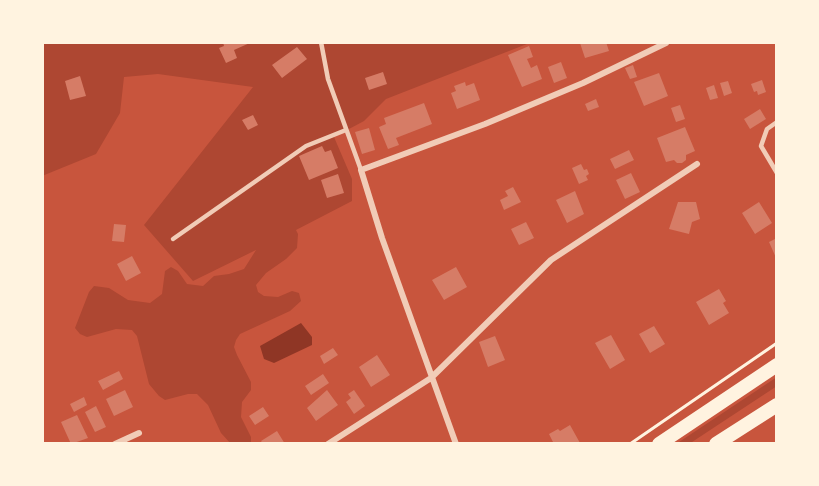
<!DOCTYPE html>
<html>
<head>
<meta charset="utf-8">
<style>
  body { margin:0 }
  #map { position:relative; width:819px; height:486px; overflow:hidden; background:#c8553d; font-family:Arial,sans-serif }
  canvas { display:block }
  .frame { position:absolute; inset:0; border:44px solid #fff3e0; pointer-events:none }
</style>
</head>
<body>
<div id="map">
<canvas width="819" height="486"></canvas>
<div class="frame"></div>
</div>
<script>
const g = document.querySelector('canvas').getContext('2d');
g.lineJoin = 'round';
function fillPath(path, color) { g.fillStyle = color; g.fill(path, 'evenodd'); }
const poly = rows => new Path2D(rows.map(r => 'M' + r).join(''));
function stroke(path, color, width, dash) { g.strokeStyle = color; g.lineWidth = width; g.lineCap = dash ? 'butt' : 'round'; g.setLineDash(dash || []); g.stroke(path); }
const green = poly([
  [42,42,532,42,386,99,364,121,334,137,352,179,352,201,296,230,298,234,297,248,286,259,266,273,256,285,258,292,264,296,278,297,292,291,299,293,301,301,290,311,240,334,236,340,234,347,237,355,251,382,251,390,242,402,241,417,251,437,251,444,231,444,221,433,208,405,197,394,188,394,165,400,159,396,149,384,137,336,132,330,116,329,87,337,80,334,75,328,89,292,94,286,109,288,128,300,150,303,162,294,165,271,171,267,178,271,187,284,203,286,214,276,229,274,244,269,256,250,193,281,144,225,253,87,158,74,124,77,120,113,96,154,42,176],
  [777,377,777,386,689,444,676,444]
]);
const water = poly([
  [301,323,312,337,312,345,274,363,264,359,260,346]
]);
const building = poly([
  [223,42,252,42,234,50,237,58,226,63,219,48,224,46],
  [583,42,606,42,609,51,585,58,580,43],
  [529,46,533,57,527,59,531,68,537,65,542,79,522,87,508,55],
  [297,47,307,59,282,78,272,65],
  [561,62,567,78,554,83,548,67],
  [633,65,637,77,630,79,625,68],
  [383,72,387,84,369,90,365,78],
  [659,73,668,96,644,106,634,82],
  [80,76,86,96,70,100,65,81],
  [762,80,766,92,758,95,757,91,754,92,751,84],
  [728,81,732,93,724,96,720,83],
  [465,82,466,86,474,83,480,100,457,109,451,93,456,91,454,86],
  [714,85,718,98,710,100,706,88],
  [596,99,599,107,588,111,585,104],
  [424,103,432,124,396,138,399,145,388,149,379,127,386,124,384,118],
  [680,105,685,119,676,122,671,108],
  [760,109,766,119,750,129,744,119],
  [253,115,258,125,248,130,242,120],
  [685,127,695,151,686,155,686,160,682,163,677,163,674,160,666,162,657,138],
  [369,128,375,150,362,154,355,132],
  [322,146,325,152,331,150,338,168,309,180,299,156],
  [629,150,634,160,615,169,610,159],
  [581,164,584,170,587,169,589,174,586,176,588,180,579,184,572,168],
  [631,173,640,192,625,199,616,180],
  [338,174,344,193,327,198,321,180],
  [513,187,521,202,504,210,500,200,508,196,505,191],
  [575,191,584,214,567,223,556,200],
  [678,202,696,202,700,219,692,222,689,234,669,229],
  [759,202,772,223,755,234,742,213],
  [526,222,534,238,519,245,511,229],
  [114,224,126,225,124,242,112,241],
  [777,238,777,260,769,242],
  [132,256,141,273,126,281,117,264],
  [456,267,467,287,444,300,432,280],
  [719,289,726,301,723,303,729,313,709,325,696,302],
  [654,326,665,344,650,353,639,334],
  [611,335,625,360,610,369,595,343],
  [495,336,505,360,488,367,479,342],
  [333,348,338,355,324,364,320,356],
  [377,355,390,375,371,387,359,367],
  [119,371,123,379,103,390,98,381],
  [323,374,329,383,311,395,305,386],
  [125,390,133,407,114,416,106,399],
  [327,390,338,405,316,421,307,408],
  [354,390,365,406,354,414,346,402,351,398,348,394],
  [84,397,87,405,74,412,70,404],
  [96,406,106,427,95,432,85,412],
  [263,407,269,416,255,425,249,416],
  [77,415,88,438,71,444,61,422],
  [570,425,580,443,554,444,549,434,558,429,560,431],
  [277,431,285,444,263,444,261,441]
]);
const path = poly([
  [630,444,777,343]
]);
const service = poly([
  [321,42,328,79,361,170],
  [777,122,767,129,761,146,777,173],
  [173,239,306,146,346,130]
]);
const minor = poly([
  [115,444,139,433],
  [328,444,431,378,551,260,697,164],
  [456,444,382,238,361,170,485,124,583,83,666,43]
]);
const primary = poly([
  [659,444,777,365],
  [716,444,777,405]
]);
fillPath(green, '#ae4732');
fillPath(water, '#8f3625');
fillPath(building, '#d67c66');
stroke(path, '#fff3e0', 3);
stroke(service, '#f1ccb7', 4.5);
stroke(minor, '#f1ccb7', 6);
stroke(primary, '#fff3e0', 14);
</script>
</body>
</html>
